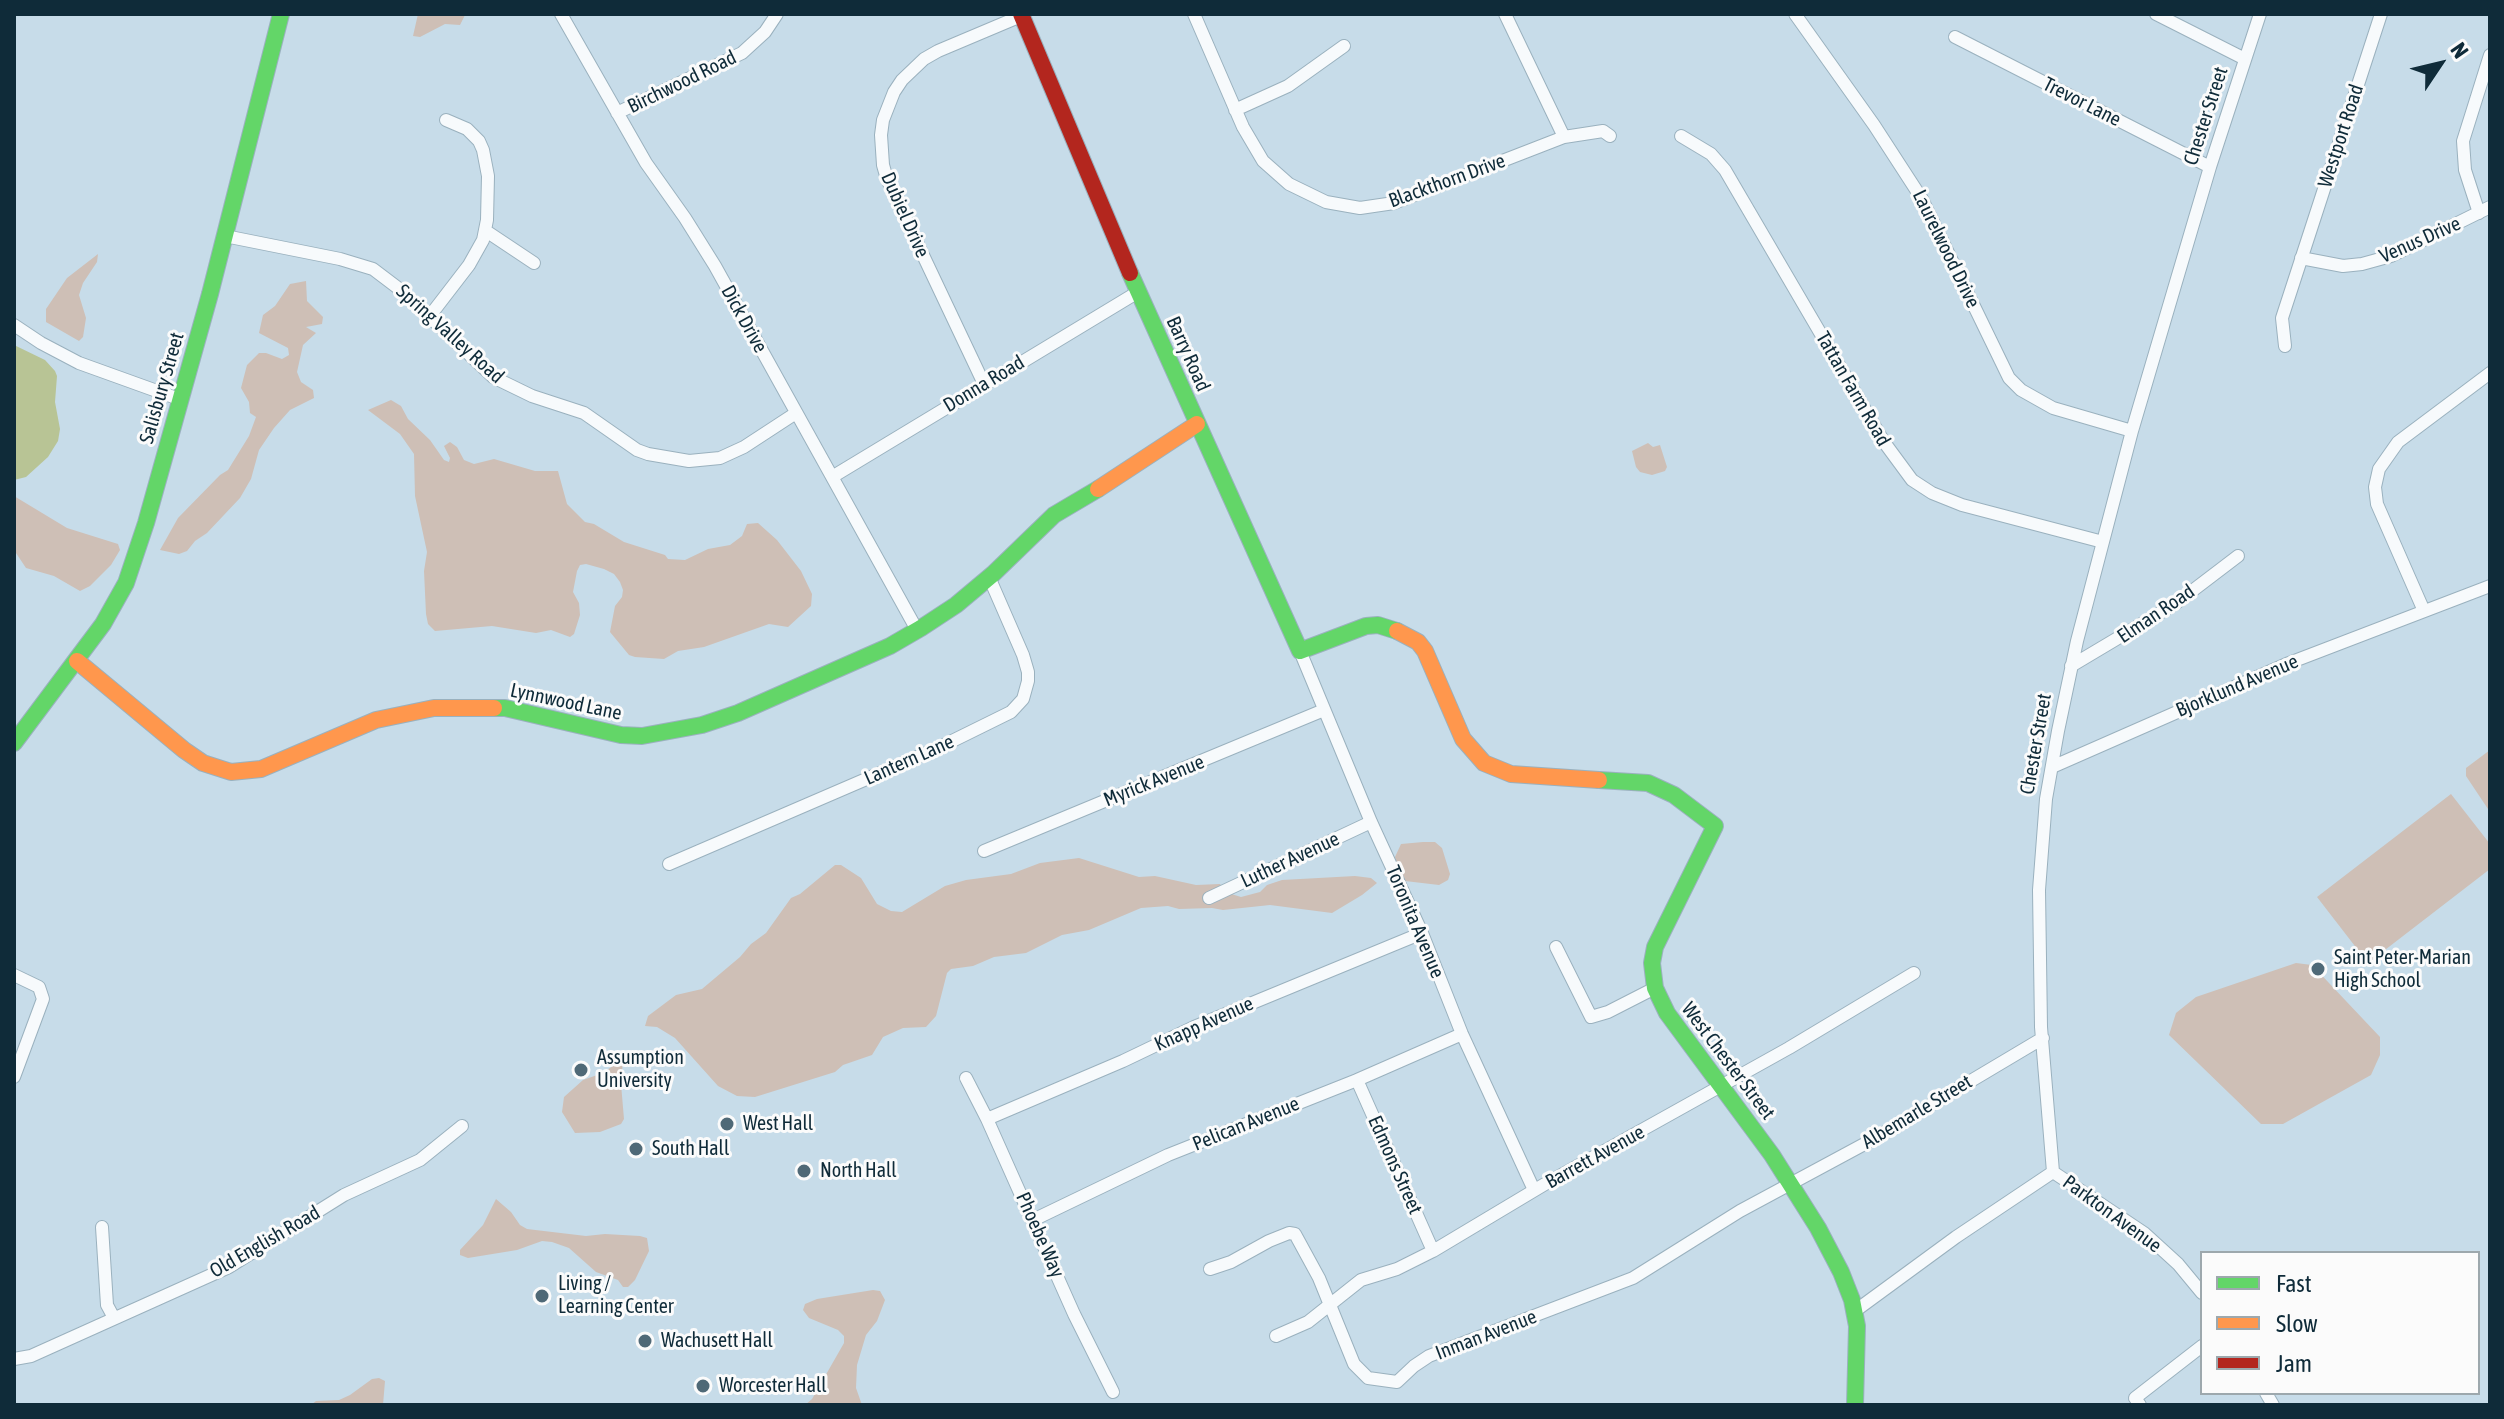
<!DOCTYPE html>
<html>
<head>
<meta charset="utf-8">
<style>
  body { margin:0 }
  #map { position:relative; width:2504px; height:1419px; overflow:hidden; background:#c7dce9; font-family:"Asap Condensed",sans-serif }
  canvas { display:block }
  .frame { position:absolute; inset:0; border:16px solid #0f2b39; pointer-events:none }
  .legend { position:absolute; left:2200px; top:1251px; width:280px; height:144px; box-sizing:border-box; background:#fbfbfb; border:2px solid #9da8ad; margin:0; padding:10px 14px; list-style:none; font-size:24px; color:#0f2b39 }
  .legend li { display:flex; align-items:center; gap:16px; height:40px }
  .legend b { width:40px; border:2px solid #9da8ad }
  .north { position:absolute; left:2400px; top:24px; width:80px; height:80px; -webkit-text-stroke:6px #fbfbfb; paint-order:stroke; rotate:55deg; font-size:22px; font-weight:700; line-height:32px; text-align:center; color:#0f2b39 }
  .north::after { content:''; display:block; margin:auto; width:28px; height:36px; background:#0f2b39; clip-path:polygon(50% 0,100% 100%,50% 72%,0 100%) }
</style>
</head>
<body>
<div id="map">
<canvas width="2504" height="1419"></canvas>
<div class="frame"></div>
<ul class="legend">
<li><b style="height:10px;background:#63d668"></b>Fast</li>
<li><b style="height:10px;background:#ff974d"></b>Slow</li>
<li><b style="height:10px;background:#b3261e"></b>Jam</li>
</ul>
<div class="north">N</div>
</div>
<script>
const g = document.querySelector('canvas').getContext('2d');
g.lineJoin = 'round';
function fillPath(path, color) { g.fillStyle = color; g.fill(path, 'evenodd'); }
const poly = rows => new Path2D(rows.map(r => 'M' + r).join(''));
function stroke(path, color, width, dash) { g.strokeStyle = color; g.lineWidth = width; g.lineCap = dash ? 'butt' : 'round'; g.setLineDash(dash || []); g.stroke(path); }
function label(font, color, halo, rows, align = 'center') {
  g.font = font + ' "Asap Condensed",sans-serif'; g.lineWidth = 6; g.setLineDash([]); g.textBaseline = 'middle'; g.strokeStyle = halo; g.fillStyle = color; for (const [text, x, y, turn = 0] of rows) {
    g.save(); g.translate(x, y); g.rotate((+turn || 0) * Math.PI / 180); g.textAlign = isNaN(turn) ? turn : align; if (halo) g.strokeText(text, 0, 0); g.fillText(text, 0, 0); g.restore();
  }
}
const green = poly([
  [418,14,464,14,465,15,460,25,445,24,420,37,413,36],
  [98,254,97,262,83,283,79,295,86,318,83,337,79,341,46,322,46,309,67,278],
  [306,281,307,301,323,317,322,324,306,327,316,333,303,345,297,372,301,382,313,390,314,398,290,410,274,428,259,450,251,479,240,498,207,533,195,541,187,551,179,554,160,550,178,518,220,475,228,470,249,436,256,417,250,413,249,402,241,388,247,365,259,353,266,353,282,359,289,355,288,348,259,333,263,315,275,306,290,284],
  [391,400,401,406,408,419,430,440,444,460,449,462,450,458,444,446,450,442,457,447,464,460,474,464,494,459,535,471,558,471,567,504,585,522,594,524,624,542,665,555,668,559,685,560,708,549,730,545,742,536,747,524,758,523,777,540,801,571,812,594,811,606,788,627,769,624,704,647,678,651,664,659,635,657,629,655,610,632,615,606,622,597,623,590,620,582,614,574,604,569,586,564,580,565,577,571,573,592,579,603,580,615,574,634,570,637,551,630,536,633,492,626,435,631,428,624,426,614,424,571,427,552,415,496,414,454,400,434,368,410],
  [1648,443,1653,447,1660,445,1667,467,1665,471,1652,475,1640,472,1636,467,1632,451],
  [14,496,67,528,118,544,120,550,111,565,90,586,80,591,54,576,26,568,14,550],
  [2490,750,2490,812,2466,776,2466,768],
  [2451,794,2490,844,2490,869,2368,963,2317,897],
  [1423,842,1435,842,1442,848,1450,874,1448,880,1439,885,1405,881,1396,864,1395,857,1401,844],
  [1079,858,1139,877,1155,876,1196,885,1220,884,1228,893,1241,897,1260,892,1267,885,1282,880,1355,876,1371,878,1377,883,1362,895,1332,913,1270,905,1223,910,1212,908,1179,909,1168,906,1141,908,1089,930,1062,935,1026,953,994,957,973,966,951,969,947,973,936,1016,926,1027,903,1028,883,1037,872,1055,843,1065,835,1072,755,1097,737,1096,718,1086,675,1038,657,1027,645,1026,648,1016,676,995,702,989,740,957,751,944,766,933,791,898,800,894,835,865,841,865,861,878,877,904,891,911,902,912,945,886,966,880,1011,874,1040,863],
  [2296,963,2312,965,2380,1037,2380,1055,2371,1075,2283,1124,2261,1124,2169,1035,2176,1013,2196,997],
  [623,1060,621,1084,624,1119,621,1124,600,1132,575,1133,562,1112,564,1097,583,1080,600,1074],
  [496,1199,511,1212,520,1225,527,1229,586,1236,605,1234,640,1236,647,1238,649,1251,635,1280,628,1287,623,1287,618,1280,596,1272,569,1248,552,1242,542,1241,517,1250,468,1258,460,1255,460,1250,483,1225],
  [873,1290,880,1291,885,1300,877,1321,866,1335,857,1365,856,1388,862,1405,805,1405,812,1399,844,1343,844,1336,838,1330,809,1318,803,1310,805,1304,817,1299],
  [379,1378,385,1381,383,1405,311,1405,316,1401,339,1400,350,1395,372,1379]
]);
const water = poly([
  [14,345,45,360,55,371,57,376,55,402,60,429,58,441,48,457,26,477,14,480]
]);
const street = poly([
  [561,14,646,163,685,218,715,266,917,630],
  [1194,14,1243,127,1263,161,1289,184,1326,202,1360,208,1394,203,1564,137,1603,131,1610,136],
  [1505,14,1564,137],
  [1795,14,1874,125,1922,199,2009,378,2021,390,2053,408,2132,431],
  [2156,14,2245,59],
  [1955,37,2210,167],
  [1235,110,1288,86,1344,46],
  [617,113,742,53,765,32,777,14],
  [1681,136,1711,154,1725,170,1884,442,1912,480,1932,493,1962,505,2103,542],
  [2479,213,2465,170,2463,141,2490,55],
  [486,231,534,263],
  [225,236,340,259,373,269,402,291,493,377,532,396,584,413,637,450,648,454,689,461,720,458,744,447,796,413],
  [2301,258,2343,266,2362,264,2391,256,2490,207],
  [429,317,469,265,483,240,487,220,488,176,483,150,479,141,467,129,446,120],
  [14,325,41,343,79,363,179,399],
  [2285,346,2282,318,2381,14],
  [984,384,887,179,883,165,881,135,883,120,894,92,902,80,924,59,938,51,1021,16],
  [832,477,1138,292],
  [2424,611,2377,504,2375,487,2379,469,2398,442,2490,373],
  [1300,651,1371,822,1422,933,1462,1034,1534,1190],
  [2071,666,2175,604,2238,556],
  [2052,767,2289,663,2490,586],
  [984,851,1324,710],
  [669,864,936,749,1011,712,1023,699,1028,681,1028,672,1023,655,989,577],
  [1209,898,1371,822],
  [1556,947,1591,1017,1608,1012,1655,988],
  [14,975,39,987,43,999,14,1077],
  [966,1078,987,1119,1074,1314,1113,1392],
  [1357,1080,1433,1251],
  [987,1119,1123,1061,1194,1027,1422,933],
  [2053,1172,2041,1027,2039,890,2046,799,2058,731,2077,641,2132,431,2210,167,2260,14],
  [2053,1172,2144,1233,2178,1264,2202,1293],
  [1033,1220,1168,1155,1357,1080,1462,1034],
  [102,1227,107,1305,114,1318],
  [1210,1269,1231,1262,1269,1241,1289,1233,1295,1234,1319,1278,1354,1364,1368,1378,1397,1382,1414,1366,1429,1356,1633,1278,1740,1211,1870,1141,2043,1038],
  [1855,1311,1956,1237,2053,1172],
  [1276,1336,1308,1322,1361,1280,1397,1269,1433,1251,1545,1184,1789,1048,1914,973],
  [14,1359,31,1356,229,1267,344,1195,420,1160,462,1126],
  [2266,1393,2273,1405],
  [2140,1405,2135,1398,2202,1346]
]);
const fast = poly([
  [1130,273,1300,651,1366,626,1378,625,1397,631],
  [494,708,505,708,621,735,642,736,702,725,738,713,890,646,921,628,956,605,993,574,1054,515,1098,489],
  [14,743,103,624,126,583,146,523,210,294,281,14],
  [1599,780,1648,783,1674,795,1715,826,1655,947,1652,963,1655,988,1667,1013,1772,1155,1818,1228,1841,1272,1852,1300,1857,1326,1855,1405]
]);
const slow = poly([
  [1098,489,1197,424],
  [1397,631,1418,642,1425,651,1463,739,1484,763,1511,774,1599,780],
  [77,661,184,750,203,763,231,772,261,769,376,720,434,708,494,708]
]);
const jam = poly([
  [1021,14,1130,273]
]);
const markers = [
  [2318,969,8,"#4f6977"],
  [581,1070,8,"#4f6977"],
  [727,1124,8,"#4f6977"],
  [636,1149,8,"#4f6977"],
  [804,1171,8,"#4f6977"],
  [542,1296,8,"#4f6977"],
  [645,1341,8,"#4f6977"],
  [703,1386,8,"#4f6977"]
];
const streetNames = [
  ["Birchwood Road",682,82,-26],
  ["Trevor Lane",2082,102,27],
  ["Chester Street",2206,116,-72],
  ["Westport Road",2341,136,-72],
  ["Blackthorn Drive",1447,181,-20],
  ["Dubiel Drive",905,215,66],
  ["Venus Drive",2420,240,-24],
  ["Laurelwood Drive",1946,249,64],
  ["Dick Drive",744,319,61],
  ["Spring Valley Road",450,334,42],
  ["Barry Road",1188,354,66],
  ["Donna Road",984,384,-31],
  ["Salisbury Street",162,388,-74],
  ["Tattan Farm Road",1853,389,60],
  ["Elman Road",2156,614,-34],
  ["Bjorklund Avenue",2237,686,-23],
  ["Lynnwood Lane",566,702,12],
  ["Chester Street",2036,744,-80],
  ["Lantern Lane",909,760,-24],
  ["Myrick Avenue",1154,781,-22],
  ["Luther Avenue",1290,860,-25],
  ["Toronita Avenue",1415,922,67],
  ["Knapp Avenue",1204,1024,-24],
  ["West Chester Street",1728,1061,53],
  ["Albemarle Street",1917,1112,-31],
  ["Pelican Avenue",1246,1124,-22],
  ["Barrett Avenue",1595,1157,-29],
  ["Edmons Street",1395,1165,66],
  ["Parkton Avenue",2112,1214,36],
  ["Phoebe Way",1040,1235,66],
  ["Old English Road",265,1242,-30],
  ["Inman Avenue",1486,1335,-21]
];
const poiNames = [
  ["Saint Peter-Marian",2334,958],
  ["High School",2334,981],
  ["Assumption",597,1058],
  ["University",597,1081],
  ["West Hall",743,1124],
  ["South Hall",652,1149],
  ["North Hall",820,1171],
  ["Living /",558,1284],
  ["Learning Center",558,1307],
  ["Wachusett Hall",661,1341],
  ["Worcester Hall",719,1386]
];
fillPath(green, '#cebfb6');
fillPath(water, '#b8c495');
stroke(street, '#9ab1be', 14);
stroke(fast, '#9ab1be', 18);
stroke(slow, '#9ab1be', 18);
stroke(jam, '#9ab1be', 18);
stroke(street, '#f7fafc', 12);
stroke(fast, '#63d668', 16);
stroke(slow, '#ff974d', 16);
stroke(jam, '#b3261e', 16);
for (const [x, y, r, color] of markers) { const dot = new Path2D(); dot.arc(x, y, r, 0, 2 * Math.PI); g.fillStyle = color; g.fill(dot); stroke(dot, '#fbfbfb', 3); }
label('20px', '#0f2b39', '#fbfbfb', streetNames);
label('20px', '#0f2b39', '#fbfbfb', poiNames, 'left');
</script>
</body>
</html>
